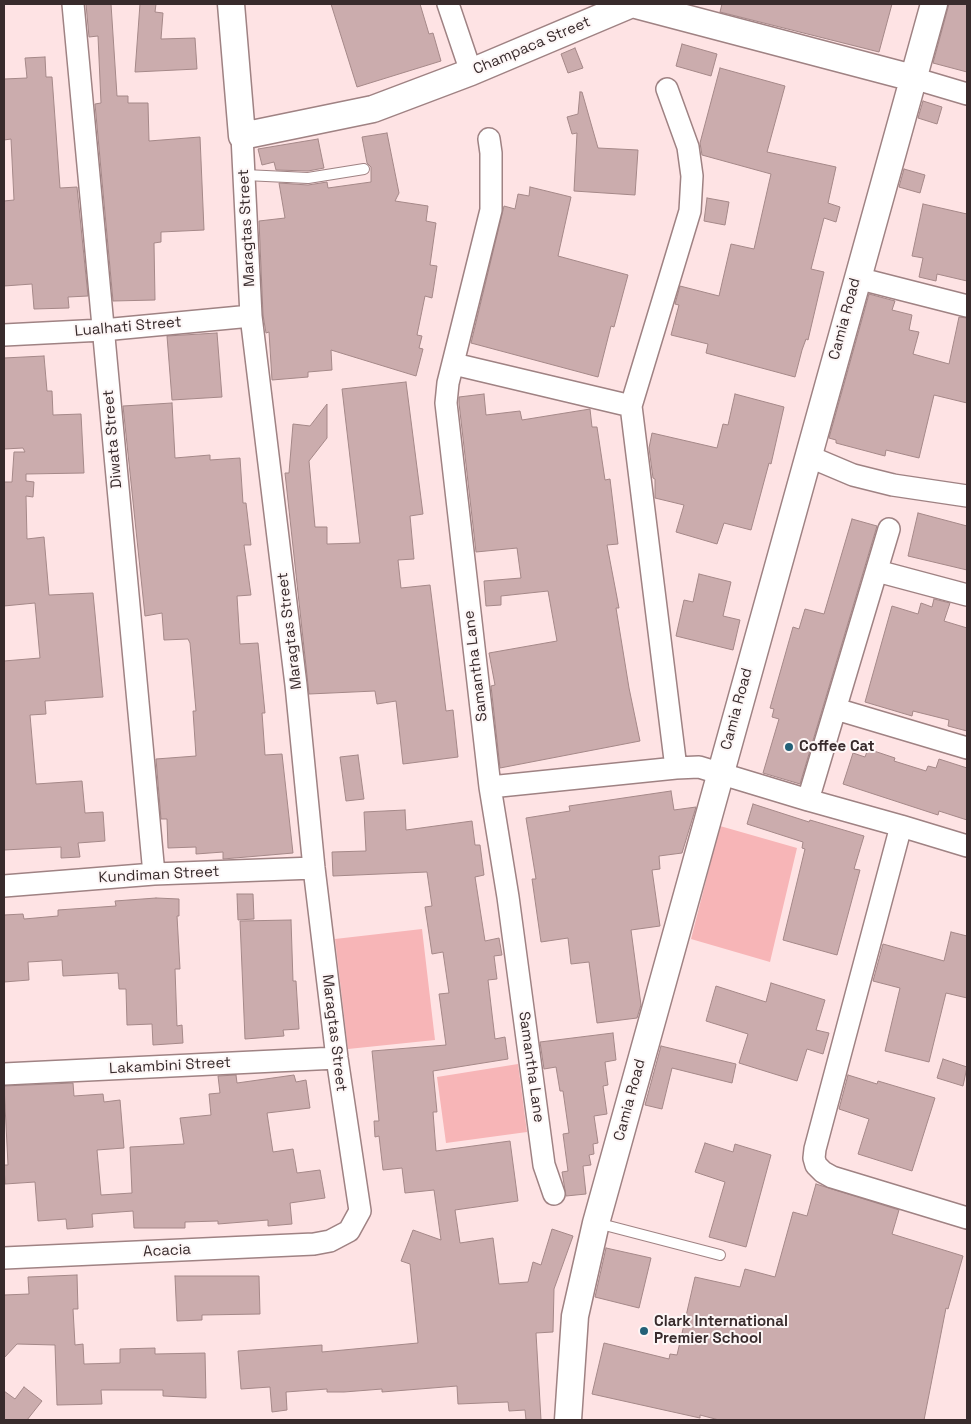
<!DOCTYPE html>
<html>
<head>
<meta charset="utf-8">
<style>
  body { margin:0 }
  #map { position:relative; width:971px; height:1424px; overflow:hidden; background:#fee3e4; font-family:"Space Grotesk",sans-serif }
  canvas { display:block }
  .frame { position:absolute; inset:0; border:5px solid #382b2c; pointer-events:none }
</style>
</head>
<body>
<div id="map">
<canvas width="971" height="1424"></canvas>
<div class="frame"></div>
</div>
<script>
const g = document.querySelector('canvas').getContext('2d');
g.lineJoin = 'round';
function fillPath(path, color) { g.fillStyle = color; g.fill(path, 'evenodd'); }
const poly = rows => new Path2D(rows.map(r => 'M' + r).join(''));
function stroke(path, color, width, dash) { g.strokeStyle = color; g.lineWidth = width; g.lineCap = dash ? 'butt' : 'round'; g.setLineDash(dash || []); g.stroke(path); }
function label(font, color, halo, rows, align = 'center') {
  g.font = font + ' "Space Grotesk",sans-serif'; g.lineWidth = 4; g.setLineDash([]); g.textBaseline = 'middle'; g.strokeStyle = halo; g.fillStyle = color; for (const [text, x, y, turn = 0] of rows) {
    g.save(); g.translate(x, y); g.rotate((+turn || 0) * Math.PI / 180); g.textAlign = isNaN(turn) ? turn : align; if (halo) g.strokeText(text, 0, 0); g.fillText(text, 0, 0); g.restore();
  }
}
const green = poly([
  [720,826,797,848,770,962,691,939],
  [422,929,435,1040,348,1049,335,939],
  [518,1064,527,1132,446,1143,437,1077]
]);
const building = poly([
  [86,4,111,4,117,96,128,96,128,103,148,103,149,141,200,137,204,230,161,232,161,242,154,243,155,300,113,301,95,104,101,103,98,36,89,37,86,4],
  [140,4,156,4,155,12,163,13,161,39,195,38,197,69,135,72,140,4],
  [331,4,420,4,429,34,433,33,441,61,357,87,331,4],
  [722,4,892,4,879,52,720,12,722,4],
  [949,4,967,4,967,72,933,63,949,4],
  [682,44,717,54,711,76,676,66,682,44],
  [575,48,583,68,568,73,561,54,575,48],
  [45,57,46,77,52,77,60,188,77,187,88,296,68,297,69,308,34,309,32,284,4,286,4,201,14,200,11,139,4,140,4,79,27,78,25,58,45,57],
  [720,68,785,86,767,152,836,167,828,203,840,207,836,222,824,218,811,269,824,272,808,340,806,339,802,350,795,377,706,353,708,344,671,335,679,305,675,304,680,286,719,296,731,244,754,249,771,174,702,155,700,143,720,68],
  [580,92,582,92,598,148,638,150,635,195,574,191,577,133,572,134,567,117,578,114,580,92],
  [923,101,942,107,937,124,918,118,923,101],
  [387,133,399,193,395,201,428,206,426,221,436,223,430,265,437,266,432,298,425,296,417,335,422,336,419,348,423,349,416,376,331,350,332,370,308,372,308,377,272,380,269,332,266,333,263,315,259,221,285,218,279,183,308,185,327,182,328,188,371,182,371,167,367,163,362,137,387,133],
  [318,139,324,168,308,171,276,170,274,162,262,165,258,149,318,139],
  [904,169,925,175,920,193,899,187,904,169],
  [530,187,571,197,558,256,628,275,614,327,611,326,598,377,471,343,504,206,515,209,518,194,529,196,530,187],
  [707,198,729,202,725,225,704,221,707,198],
  [923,204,967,214,967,281,937,274,936,281,919,277,923,258,912,256,923,204],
  [869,294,895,301,892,310,912,315,909,330,919,332,913,354,949,364,959,317,967,318,967,403,934,395,919,458,886,450,885,456,836,443,836,440,829,438,869,294],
  [217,333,222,397,172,400,167,336,217,333],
  [44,356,47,391,52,391,53,415,81,414,84,473,26,474,26,481,34,482,33,497,26,496,27,539,44,537,49,595,93,593,103,697,45,701,46,714,30,715,36,784,82,781,85,813,103,812,105,841,78,843,80,857,61,858,61,847,4,850,4,661,40,658,35,603,4,606,4,482,12,482,14,452,25,452,23,448,4,449,4,358,44,356],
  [406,382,423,514,410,516,414,559,398,560,401,588,430,585,446,711,453,710,458,757,403,764,396,701,377,704,375,691,309,694,285,473,289,473,293,424,310,426,327,404,327,438,309,461,315,527,327,527,327,544,360,543,342,389,406,382],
  [484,394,486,415,520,411,522,420,590,409,592,427,597,427,605,480,610,479,618,544,607,545,619,608,616,608,629,688,640,741,500,768,491,686,495,685,489,653,557,641,548,591,501,596,501,605,486,606,484,581,521,578,517,548,476,552,459,403,459,397,484,394],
  [735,394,784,407,771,464,769,463,751,530,724,523,717,544,676,532,684,505,655,498,655,479,653,478,649,448,652,433,717,448,723,424,728,425,735,394],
  [172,403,175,458,210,455,210,460,240,458,243,503,246,503,251,545,244,545,251,595,237,596,240,644,258,643,265,713,262,713,265,755,282,754,293,853,223,859,223,852,196,854,196,847,168,848,167,819,161,819,156,759,196,756,193,711,196,711,190,643,188,639,164,640,162,613,145,616,123,406,172,403],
  [918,513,967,526,967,570,908,556,918,513],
  [852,519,877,526,800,784,763,773,779,719,772,717,774,709,770,708,793,627,799,629,805,609,824,614,852,519],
  [699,574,731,582,723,616,740,620,733,650,676,636,684,600,693,602,699,574],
  [934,599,950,603,944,621,967,628,967,731,948,726,949,720,913,711,912,716,865,702,892,606,918,614,921,603,932,607,934,599],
  [868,749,895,758,894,761,926,771,928,766,936,768,939,759,967,768,967,820,939,811,938,815,843,784,853,753,865,757,868,749],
  [358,755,364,799,346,801,340,757,358,755],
  [671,791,674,810,696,807,682,853,659,856,660,869,652,870,660,926,631,930,641,1005,637,1018,597,1023,589,962,571,964,568,938,541,942,532,879,536,879,526,818,570,811,569,806,671,791],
  [753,804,809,822,810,820,864,836,854,869,860,870,837,955,783,940,805,849,802,848,803,842,747,824,753,804],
  [405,810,406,830,472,821,475,845,480,845,484,875,475,877,485,941,499,938,502,955,494,956,497,979,488,980,495,1039,505,1037,508,1059,433,1071,437,1112,433,1112,436,1151,510,1141,518,1201,455,1210,460,1243,493,1238,499,1284,528,1282,533,1262,541,1265,552,1229,573,1236,554,1289,553,1332,536,1333,541,1420,526,1420,525,1410,509,1411,508,1402,458,1404,457,1386,382,1392,382,1389,344,1392,327,1392,327,1389,286,1392,287,1410,272,1412,270,1387,241,1389,238,1351,322,1345,322,1352,418,1343,410,1264,401,1261,413,1230,441,1240,434,1190,405,1193,402,1168,383,1170,379,1136,375,1137,374,1121,379,1121,372,1051,446,1045,439,994,449,993,443,952,432,954,425,907,432,906,427,872,333,876,332,852,366,851,364,812,405,810],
  [237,894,253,894,254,919,238,920,237,894],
  [156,898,179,899,179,916,177,916,180,969,175,969,177,1026,182,1025,183,1043,153,1045,152,1024,127,1025,126,989,119,989,118,973,63,976,62,960,28,962,29,980,4,982,4,915,23,914,24,919,58,916,58,910,116,906,115,901,156,898],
  [291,920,293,981,296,981,299,1029,283,1030,284,1036,245,1039,240,921,291,920],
  [951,932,967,936,967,998,946,993,929,1062,885,1051,900,988,873,981,883,944,944,961,951,932],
  [771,983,825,1000,816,1030,829,1033,823,1054,807,1049,797,1081,739,1063,748,1034,706,1021,716,986,766,1002,771,983],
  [613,1033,616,1060,605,1062,608,1085,603,1086,607,1114,594,1116,598,1143,593,1144,594,1154,589,1155,591,1165,583,1166,586,1194,566,1196,562,1172,568,1171,563,1134,569,1133,563,1091,560,1091,556,1067,544,1069,540,1042,613,1033],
  [661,1046,736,1064,732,1083,672,1068,662,1109,645,1105,661,1046],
  [943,1059,967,1067,963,1086,937,1078,943,1059],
  [236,1075,237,1083,294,1075,296,1082,306,1080,310,1108,267,1113,273,1152,293,1149,297,1173,320,1170,325,1198,290,1203,292,1224,268,1226,268,1220,218,1224,218,1221,185,1222,185,1228,134,1228,133,1211,92,1214,93,1227,67,1229,66,1219,38,1221,35,1182,5,1184,4,1165,8,1165,4,1086,73,1083,74,1096,103,1094,104,1102,120,1100,124,1148,97,1150,101,1195,132,1193,130,1147,184,1144,180,1118,211,1115,209,1094,220,1093,218,1076,236,1075],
  [848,1075,877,1084,878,1081,935,1098,912,1171,858,1154,869,1119,839,1109,848,1075],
  [705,1143,733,1152,735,1144,771,1155,746,1247,709,1237,725,1182,695,1172,705,1143],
  [816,1184,899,1210,892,1234,963,1256,948,1309,946,1308,924,1420,719,1420,700,1415,700,1418,592,1394,604,1343,669,1359,670,1354,677,1355,695,1277,740,1287,745,1269,775,1277,793,1212,807,1216,816,1184],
  [606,1248,651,1258,639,1308,595,1297,606,1248],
  [77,1275,78,1309,73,1309,75,1345,83,1344,84,1364,120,1363,120,1349,155,1348,155,1354,205,1353,206,1398,163,1396,163,1390,101,1390,102,1404,57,1405,55,1345,17,1344,4,1358,4,1295,29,1294,28,1277,77,1275],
  [175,1276,259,1276,260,1314,202,1315,202,1320,177,1321,175,1276],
  [24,1387,42,1401,27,1420,4,1420,4,1391,15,1399,24,1387]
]);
const service = poly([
  [245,175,308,178,364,169],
  [597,1223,720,1255]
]);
const minor = poly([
  [73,4,154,874],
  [448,4,471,72],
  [913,78,967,94],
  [489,139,491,153,491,210,448,383,446,403,490,787,508,897,544,1165,554,1194],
  [857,278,967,306],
  [4,335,103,330,251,316],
  [454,364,631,406],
  [808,456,853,475,893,485,967,496],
  [889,529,808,800,901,826],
  [877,571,967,595],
  [836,709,967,748],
  [676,768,699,767,808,800],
  [490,787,676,768,631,406,690,211,692,176,688,147,667,89],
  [967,846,901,826,815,1149,814,1158,816,1165,823,1172,832,1177,967,1218],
  [4,886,154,874,314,868],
  [4,1074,337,1058],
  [4,1258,314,1244,330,1241,349,1231,360,1211,337,1058,314,868,296,685,251,316,242,136]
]);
const tertiary = poly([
  [231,4,242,136,373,109,471,72,632,4,913,78],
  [568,1420,575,1316,596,1223,934,4]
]);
const markers = [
  [789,747,5,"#236077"],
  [644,1331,5,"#236077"]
];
const streetNames = [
  ["Champaca Street",532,46,-23],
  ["Maragtas Street",247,228,-93],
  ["Camia Road",845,319,-75],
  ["Lualhati Street",128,327,-5],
  ["Diwata Street",113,439,-95],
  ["Maragtas Street",290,631,-97],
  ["Samantha Lane",476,666,-97],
  ["Camia Road",737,709,-75],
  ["Kundiman Street",159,875,-3],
  ["Maragtas Street",334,1033,83],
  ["Lakambini Street",170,1066,-3],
  ["Samantha Lane",531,1067,82],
  ["Camia Road",630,1100,-75],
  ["Acacia",167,1251,-3]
];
const poiNames = [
  ["Coffee Cat",799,747],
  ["Clark International",654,1322],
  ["Premier School",654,1339]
];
fillPath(green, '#f7b5b7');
fillPath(building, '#cbacad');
stroke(building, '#a58888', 1);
stroke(service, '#9f8283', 12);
stroke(minor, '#9f8283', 24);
stroke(tertiary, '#9f8283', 29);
stroke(service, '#fff', 10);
stroke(minor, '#fff', 21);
stroke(tertiary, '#fff', 26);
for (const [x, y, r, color] of markers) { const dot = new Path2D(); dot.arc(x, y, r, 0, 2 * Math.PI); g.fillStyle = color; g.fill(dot); stroke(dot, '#fdf6f6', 2); }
label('15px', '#382b2c', '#fdf6f6', streetNames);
label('bold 15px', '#382b2c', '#fdf6f6', poiNames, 'left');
</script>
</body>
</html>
